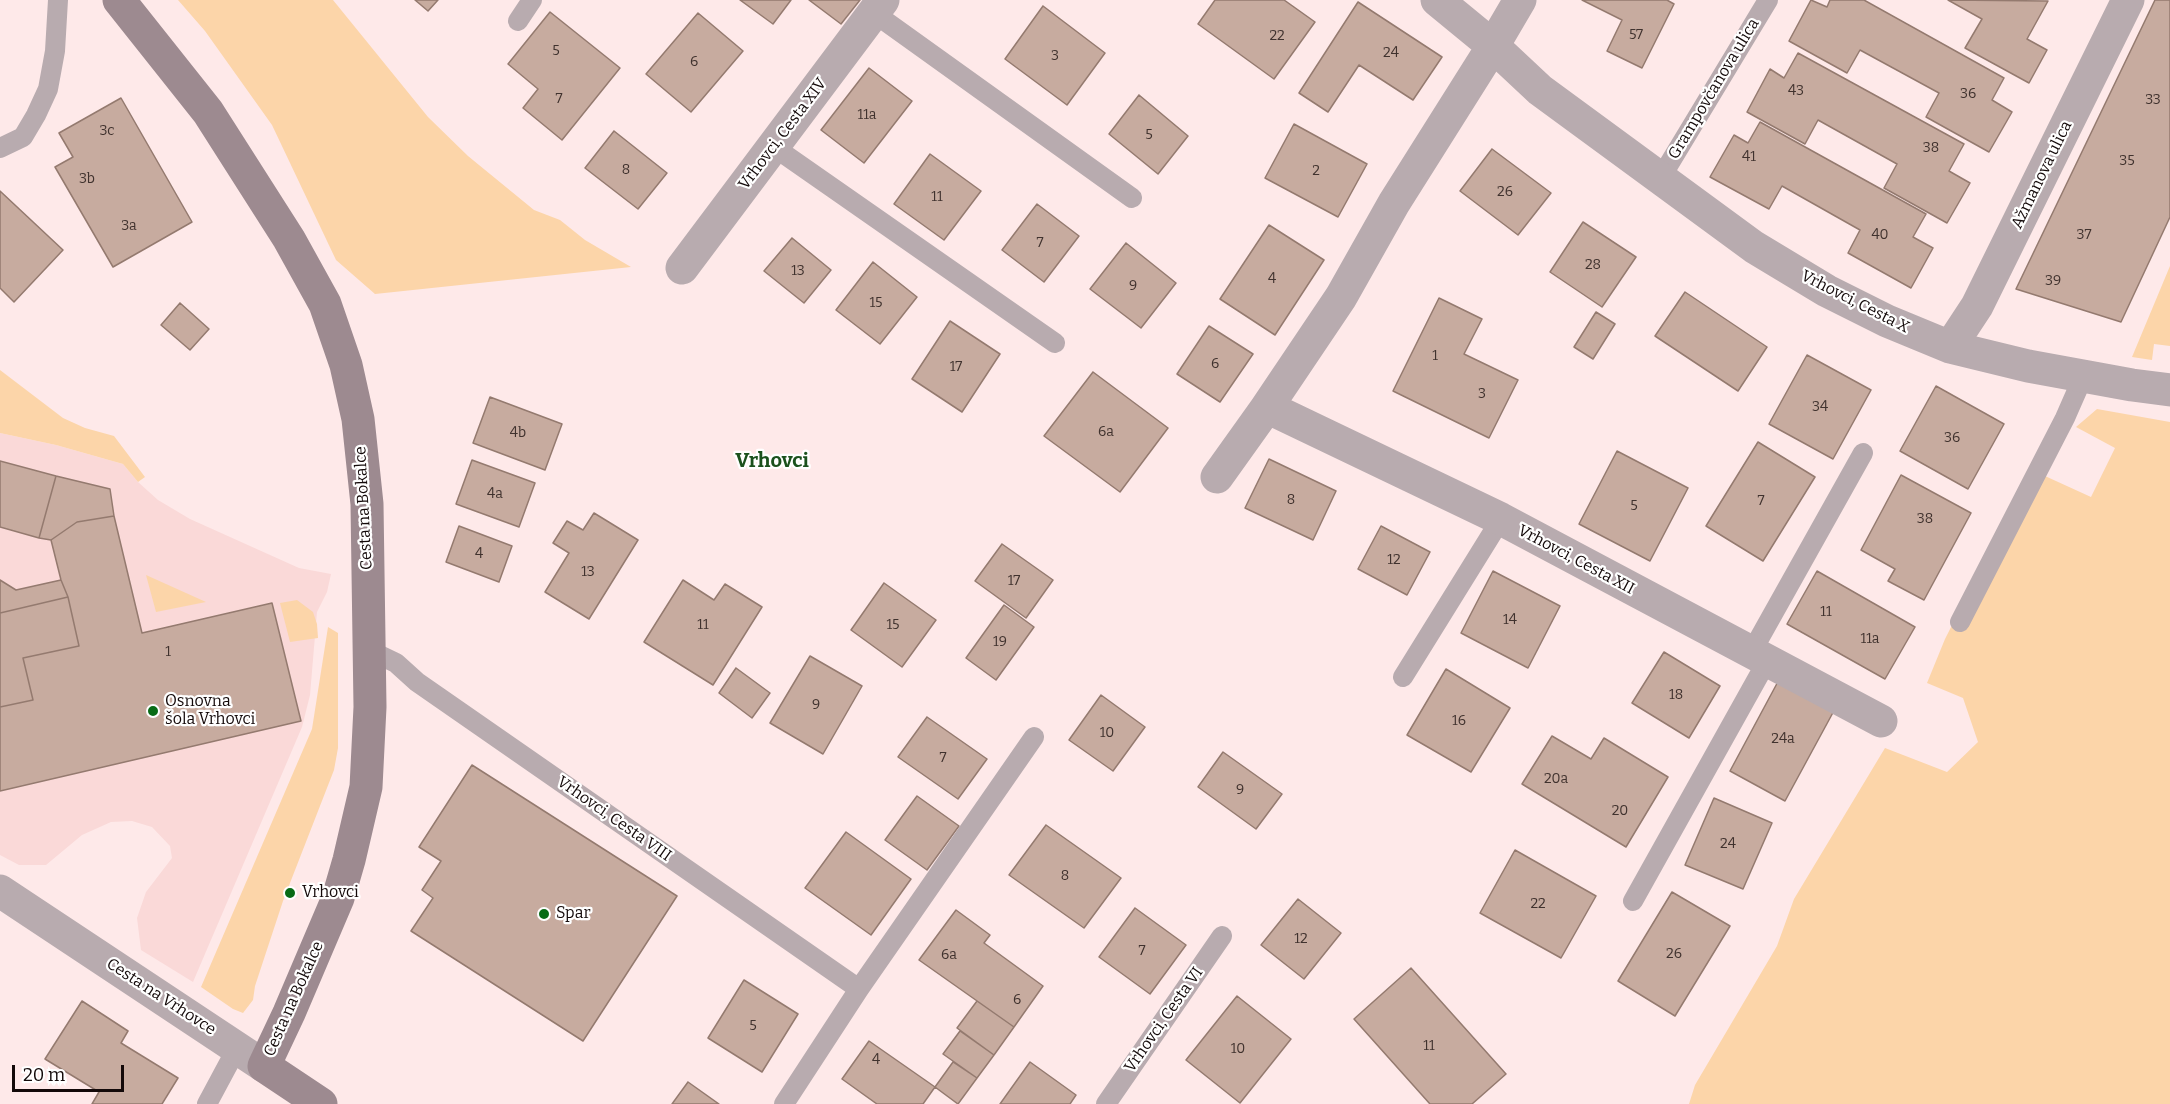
<!DOCTYPE html>
<html>
<head>
<meta charset="utf-8">
<style>
  body { margin:0 }
  #map { position:relative; width:2170px; height:1104px; overflow:hidden; background:#fee9e9; font-family:Bitter,serif }
  canvas { display:block }
  .scale { position:absolute; left:12px; top:1065px; width:112px; height:27px; box-sizing:border-box; border:3px solid #130909; border-top:0; padding-left:8px; font-size:18px; line-height:21px; white-space:nowrap; color:#130909; -webkit-text-stroke:4px #fff; paint-order:stroke }
</style>
</head>
<body>
<div id="map">
<canvas width="2170" height="1104"></canvas>
<div class="scale">20 m</div>
</div>
<script>
const g = document.querySelector('canvas').getContext('2d');
g.lineJoin = 'round';
function fillPath(path, color) { g.fillStyle = color; g.fill(path, 'evenodd'); }
const poly = rows => new Path2D(rows.map(r => 'M' + r).join(''));
function stroke(path, color, width, dash) { g.strokeStyle = color; g.lineWidth = width; g.lineCap = dash ? 'butt' : 'round'; g.setLineDash(dash || []); g.stroke(path); }
function label(font, color, halo, rows, align = 'center') {
  g.font = font + ' Bitter,serif'; g.lineWidth = 4.5; g.setLineDash([]); g.textBaseline = 'middle'; g.strokeStyle = halo; g.fillStyle = color; for (const [text, x, y, turn = 0] of rows) {
    g.save(); g.translate(x, y); g.rotate((+turn || 0) * Math.PI / 180); g.textAlign = isNaN(turn) ? turn : align; if (halo) g.strokeText(text, 0, 0); g.fillText(text, 0, 0); g.restore();
  }
}
const built = poly([
  [0,433,56,445,123,464,138,482,158,500,190,519,299,568,331,574,327,592,317,612,310,695,302,727,193,982,141,950,137,918,146,892,172,858,170,846,152,827,132,821,111,822,82,835,46,865,19,865,0,855]
]);
const green = poly([
  [178,0,333,0,428,117,468,156,534,210,560,220,585,240,631,267,375,294,336,260,272,125,205,31],
  [2170,266,2170,346,2154,344,2152,360,2132,357],
  [0,370,63,418,85,428,114,436,145,477,138,482,123,464,56,445,0,433],
  [2097,409,2170,422,2170,1104,1689,1104,1695,1085,1777,946,1794,899,1885,748,1947,772,1978,742,1963,698,1927,683,1945,639,1983,564,2045,476,2091,497,2115,448,2076,427],
  [146,575,206,602,156,612],
  [297,600,313,612,317,624,318,638,290,642,280,603],
  [328,627,338,633,338,748,334,770,283,901,255,986,253,1000,243,1013,233,1009,201,987,312,729]
]);
const building = poly([
  [415,0,438,0,428,11,415,0],
  [740,0,791,0,773,24,740,0],
  [809,0,860,0,841,24,809,0],
  [1215,0,1284,0,1315,22,1274,79,1198,24,1215,0],
  [1582,0,1667,0,1674,4,1642,68,1607,51,1622,20,1582,0],
  [1811,0,1827,7,1830,0,1864,0,2004,78,1992,100,2012,112,1989,152,1926,117,1939,93,1860,50,1847,73,1789,41,1811,0],
  [1948,0,2048,1,2027,39,2047,50,2029,83,1965,48,1982,19,1948,0],
  [2155,0,2170,0,2170,217,2121,322,2016,289,2155,0],
  [1358,2,1442,57,1413,100,1359,65,1328,112,1299,93,1358,2],
  [1043,6,1105,53,1067,105,1005,59,1043,6],
  [550,12,620,68,562,140,523,108,538,89,508,64,550,12],
  [698,13,743,51,691,112,646,74,698,13],
  [1798,53,1964,144,1949,171,1970,183,1947,223,1884,188,1897,164,1818,120,1805,144,1747,112,1770,69,1784,78,1798,53],
  [869,68,912,101,864,163,821,130,869,68],
  [1139,95,1188,136,1158,174,1109,134,1139,95],
  [121,98,192,222,113,267,55,167,73,157,59,133,121,98],
  [1760,122,1926,214,1913,237,1933,248,1911,288,1848,253,1860,230,1782,186,1769,209,1710,177,1734,135,1748,143,1760,122],
  [1294,124,1367,164,1338,217,1265,178,1294,124],
  [614,131,667,173,638,209,585,168,614,131],
  [1492,149,1551,193,1518,235,1460,191,1492,149],
  [930,154,981,191,944,240,894,204,930,154],
  [0,191,63,250,14,302,0,288,0,191],
  [1037,204,1079,236,1044,282,1002,250,1037,204],
  [1583,222,1636,257,1602,307,1550,272,1583,222],
  [1269,225,1324,260,1275,335,1220,299,1269,225],
  [792,238,831,270,804,303,764,271,792,238],
  [1126,243,1176,283,1141,328,1090,289,1126,243],
  [873,262,917,297,880,344,836,310,873,262],
  [1685,292,1767,347,1738,391,1655,336,1685,292],
  [1439,298,1482,319,1464,354,1518,380,1489,438,1393,391,1439,298],
  [180,303,209,329,190,350,161,325,180,303],
  [1596,312,1615,324,1593,359,1574,347,1596,312],
  [950,321,1000,354,962,412,912,379,950,321],
  [1209,326,1253,354,1220,402,1177,374,1209,326],
  [1807,355,1871,390,1833,459,1769,424,1807,355],
  [1093,372,1168,428,1120,492,1044,436,1093,372],
  [1936,386,2004,424,1968,489,1900,451,1936,386],
  [490,397,562,424,545,470,473,443,490,397],
  [1758,442,1815,477,1763,561,1706,526,1758,442],
  [1617,451,1688,488,1650,561,1579,524,1617,451],
  [1269,459,1336,491,1313,540,1245,508,1269,459],
  [472,460,535,483,519,527,456,504,472,460],
  [0,461,56,476,39,538,0,527,0,461],
  [1901,475,1971,513,1924,600,1888,581,1895,569,1861,550,1901,475],
  [56,476,110,489,114,516,77,522,51,540,39,538,56,476],
  [594,513,638,540,589,619,545,592,569,553,553,543,567,521,583,530,594,513],
  [114,516,142,633,272,603,301,721,0,791,0,707,33,700,23,658,79,646,68,597,61,580,51,540,77,522,114,516],
  [459,526,512,546,499,582,446,562,459,526],
  [1381,526,1430,552,1407,595,1358,569,1381,526],
  [1002,544,1053,580,1026,618,975,581,1002,544],
  [1493,571,1560,606,1528,668,1461,633,1493,571],
  [1817,571,1915,627,1885,679,1787,624,1817,571],
  [0,580,16,590,61,580,68,597,0,613,0,580],
  [683,580,714,600,725,584,762,607,713,685,644,642,683,580],
  [884,583,936,620,902,667,851,630,884,583],
  [68,597,79,646,23,658,33,700,0,707,0,613,68,597],
  [1004,605,1034,627,996,680,966,658,1004,605],
  [1664,652,1720,686,1689,738,1632,703,1664,652],
  [810,656,862,686,823,754,770,723,810,656],
  [736,668,770,693,752,718,719,693,736,668],
  [1446,669,1510,708,1471,772,1407,735,1446,669],
  [1781,676,1836,707,1785,801,1730,771,1781,676],
  [1101,695,1145,727,1113,771,1069,740,1101,695],
  [927,717,987,759,958,799,898,757,927,717],
  [1552,736,1591,759,1604,738,1668,777,1626,847,1522,784,1552,736],
  [1223,752,1282,794,1256,829,1198,787,1223,752],
  [472,765,677,896,583,1041,411,931,433,898,422,890,441,861,419,847,472,765],
  [917,796,959,826,927,870,885,840,917,796],
  [1714,798,1772,823,1743,889,1685,865,1714,798],
  [1046,825,1121,878,1084,928,1009,875,1046,825],
  [846,832,911,879,871,935,805,888,846,832],
  [1515,850,1596,896,1561,958,1480,913,1515,850],
  [1672,892,1730,926,1675,1016,1618,981,1672,892],
  [1298,899,1341,933,1304,979,1261,945,1298,899],
  [1135,908,1186,945,1150,994,1099,957,1135,908],
  [956,910,990,935,984,943,1043,986,1014,1027,919,960,956,910],
  [1411,968,1506,1074,1472,1104,1430,1104,1354,1019,1411,968],
  [744,980,798,1014,762,1072,708,1038,744,980],
  [1237,996,1291,1039,1240,1103,1186,1060,1237,996],
  [82,1001,128,1031,121,1043,178,1078,162,1104,92,1104,99,1092,45,1059,82,1001],
  [977,1001,1014,1027,994,1055,957,1028,977,1001],
  [960,1031,994,1055,977,1078,943,1054,960,1031],
  [869,1041,935,1087,923,1104,877,1104,842,1079,869,1041],
  [953,1062,977,1078,958,1104,935,1087,953,1062],
  [1030,1062,1076,1095,1070,1104,1000,1104,1030,1062],
  [688,1082,719,1104,672,1104,688,1082]
]);
const lane = poly([
  [874,13,1132,198],
  [518,21,532,0],
  [774,147,1055,343],
  [0,148,23,137,36,115,48,89,55,51,58,0],
  [1660,179,1768,0],
  [1960,622,2065,418,2083,377],
  [369,650,396,663,417,682,859,989],
  [1751,653,1863,453],
  [1403,677,1501,519],
  [1633,901,1767,661],
  [207,1104,237,1048],
  [784,1104,859,989,1034,737],
  [1106,1104,1222,936]
]);
const street = poly([
  [1437,0,1493,46,1540,90,1754,247,1827,291,1887,321,1950,347,2028,366,2132,385,2170,390],
  [1520,0,1493,46,1394,203,1341,297,1267,407,1501,519,1881,721],
  [682,268,883,0],
  [1950,347,1977,306,2128,0],
  [1217,477,1267,407],
  [0,891,264,1066]
]);
const secondary = poly([
  [119,0,208,112,289,239,325,304,346,365,358,419,367,504,370,707,366,787,349,860,338,898,289,1013,264,1066,321,1104]
]);
const markers = [
  [153,711,6,"#086b16"],
  [290,893,6,"#086b16"],
  [544,914,6,"#086b16"]
];
const numberNames = [
  ["57",1636,35],
  ["22",1277,36],
  ["5",556,51],
  ["24",1391,53],
  ["3",1055,56],
  ["6",694,62],
  ["43",1796,91],
  ["36",1968,94],
  ["7",559,99],
  ["33",2153,100],
  ["11a",867,115],
  ["3c",107,131],
  ["5",1149,135],
  ["38",1931,148],
  ["41",1749,157],
  ["35",2127,161],
  ["8",626,170],
  ["2",1316,171],
  ["3b",87,179],
  ["26",1505,192],
  ["11",937,197],
  ["3a",129,226],
  ["40",1880,235],
  ["37",2084,235],
  ["7",1040,243],
  ["28",1593,265],
  ["13",798,271],
  ["4",1272,279],
  ["39",2053,281],
  ["9",1133,286],
  ["15",876,303],
  ["1",1435,356],
  ["6",1215,364],
  ["17",956,367],
  ["3",1482,394],
  ["34",1820,407],
  ["6a",1106,432],
  ["4b",518,433],
  ["36",1952,438],
  ["4a",495,494],
  ["8",1291,500],
  ["7",1761,501],
  ["5",1634,506],
  ["38",1925,519],
  ["4",479,554],
  ["12",1394,560],
  ["13",588,572],
  ["17",1014,581],
  ["11",1826,612],
  ["14",1510,620],
  ["11",703,625],
  ["15",893,625],
  ["11a",1870,639],
  ["19",1000,642],
  ["1",168,652],
  ["18",1676,695],
  ["9",816,705],
  ["16",1459,721],
  ["10",1107,733],
  ["24a",1783,739],
  ["7",943,758],
  ["20a",1556,779],
  ["9",1240,790],
  ["20",1620,811],
  ["24",1728,844],
  ["8",1065,876],
  ["22",1538,904],
  ["12",1301,939],
  ["7",1142,951],
  ["26",1674,954],
  ["6a",949,955],
  ["6",1017,1000],
  ["5",753,1026],
  ["11",1429,1046],
  ["10",1238,1049],
  ["4",876,1060]
];
const streetNames = [
  ["Grampovčanova ulica",1714,89,-59],
  ["Vrhovci, Cesta XIV",783,134,-53],
  ["Ažmanova ulica",2042,175,-64],
  ["Vrhovci, Cesta X",1855,302,27],
  ["Cesta na Bokalce",364,508,-93],
  ["Vrhovci, Cesta XII",1576,560,28],
  ["Vrhovci, Cesta VIII",614,819,35],
  ["Cesta na Vrhovce",161,997,33],
  ["Cesta na Bokalce",294,999,-66],
  ["Vrhovci, Cesta VI",1164,1020,-55]
];
const poiNames = [
  ["Osnovna",165,702],
  ["šola Vrhovci",165,720],
  ["Vrhovci",302,893],
  ["Spar",556,914]
];
const quarterNames = [
  ["Vrhovci",772,461]
];
fillPath(built, '#fad9d8');
fillPath(green, '#fcd5a9');
fillPath(building, '#c7ab9f');
stroke(building, '#947a6f', 1.5);
stroke(lane, '#b8abaf', 20);
stroke(street, '#b8abaf', 33);
stroke(secondary, '#9d8a90', 33);
for (const [x, y, r, color] of markers) { const dot = new Path2D(); dot.arc(x, y, r, 0, 2 * Math.PI); g.fillStyle = color; g.fill(dot); stroke(dot, '#fff', 2); }
label('14px', '#40322e', null, numberNames);
label('16px', '#130909', '#fff', streetNames);
label('16px', '#130909', '#fff', poiNames, 'left');
label('bold 20px', '#1b511d', '#fff', quarterNames);
</script>
</body>
</html>
